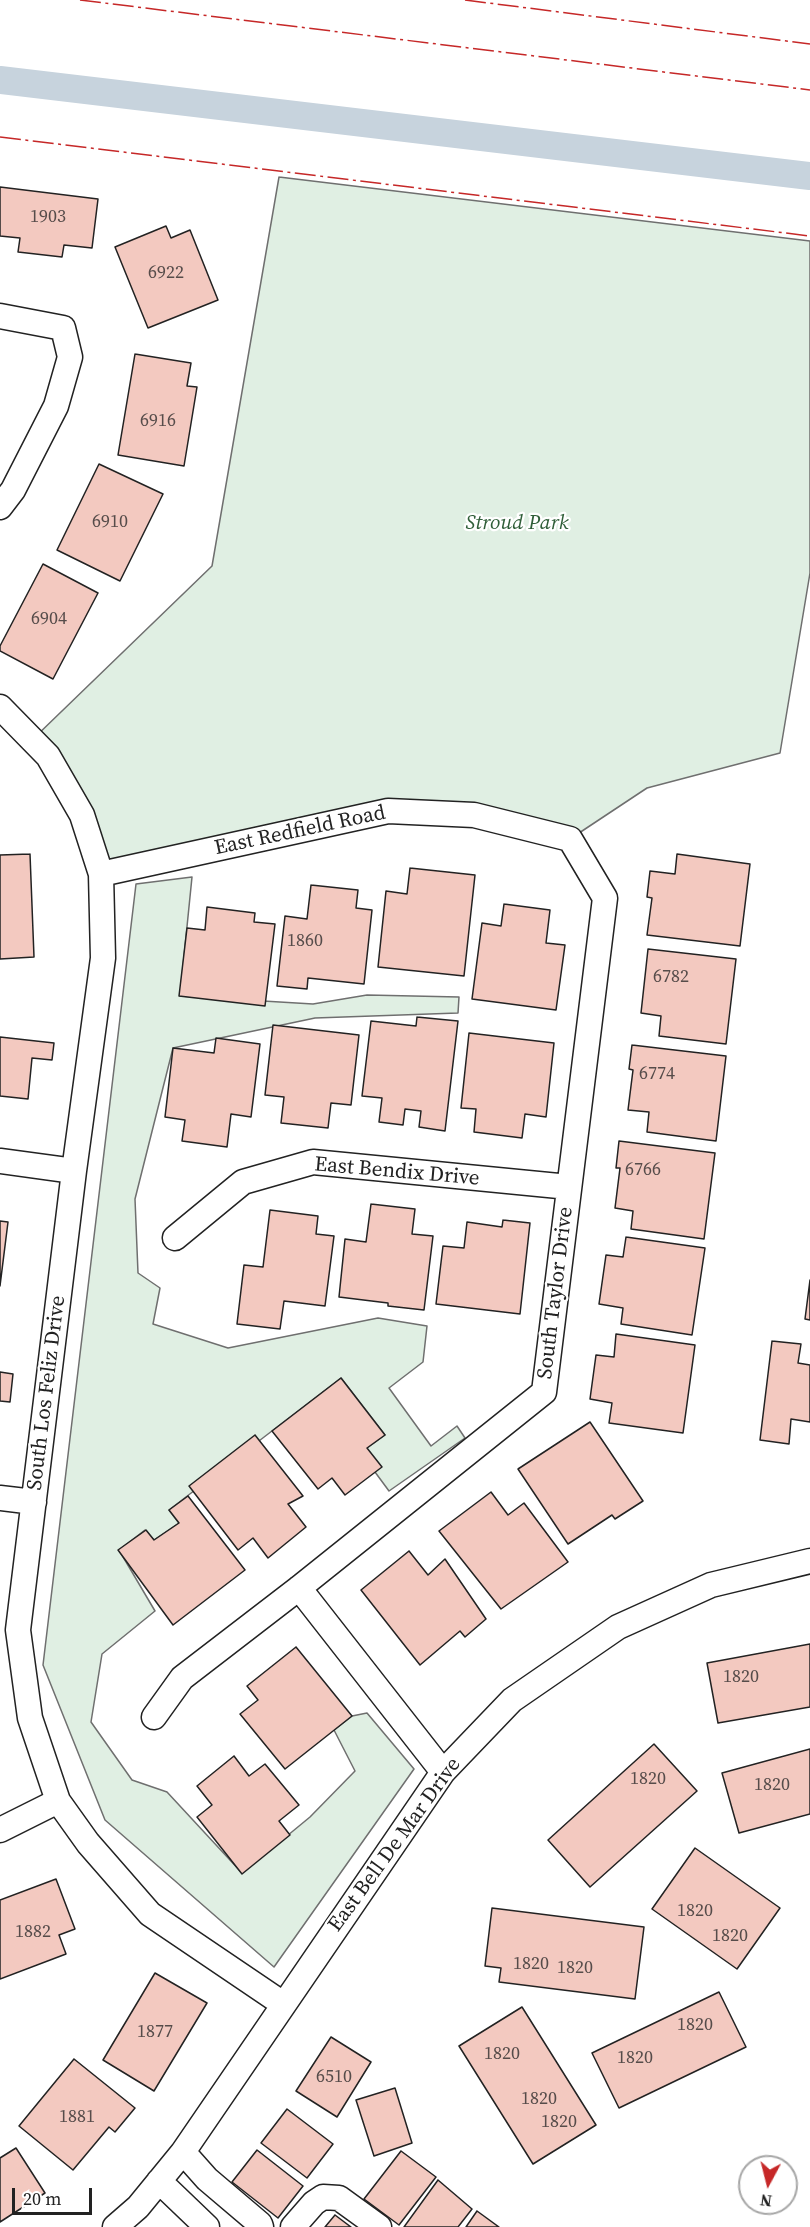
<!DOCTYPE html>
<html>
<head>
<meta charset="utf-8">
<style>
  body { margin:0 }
  #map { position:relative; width:810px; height:2227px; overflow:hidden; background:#fff; font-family:"Source Serif 4",serif }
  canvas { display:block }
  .north { position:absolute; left:738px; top:2155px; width:60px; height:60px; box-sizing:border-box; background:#fff; border:2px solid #a7a7a7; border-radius:50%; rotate:187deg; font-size:16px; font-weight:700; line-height:24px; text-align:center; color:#222 }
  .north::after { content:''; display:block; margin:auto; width:21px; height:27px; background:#c62828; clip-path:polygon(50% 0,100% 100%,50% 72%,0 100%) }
  .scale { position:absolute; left:12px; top:2188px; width:80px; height:27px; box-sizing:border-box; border:3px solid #222; border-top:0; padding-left:8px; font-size:18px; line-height:21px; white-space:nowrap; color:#222; -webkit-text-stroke:4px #fff; paint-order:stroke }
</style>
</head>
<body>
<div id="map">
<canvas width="810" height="2227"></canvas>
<div class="north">N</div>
<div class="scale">20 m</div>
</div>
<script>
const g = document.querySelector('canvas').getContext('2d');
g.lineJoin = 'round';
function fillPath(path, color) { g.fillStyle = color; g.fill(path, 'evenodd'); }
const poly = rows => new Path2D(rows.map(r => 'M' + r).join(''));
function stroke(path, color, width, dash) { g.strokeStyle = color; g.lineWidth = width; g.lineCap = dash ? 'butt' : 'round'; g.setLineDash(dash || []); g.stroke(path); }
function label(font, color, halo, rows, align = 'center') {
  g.font = font + ' "Source Serif 4",serif'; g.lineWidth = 4.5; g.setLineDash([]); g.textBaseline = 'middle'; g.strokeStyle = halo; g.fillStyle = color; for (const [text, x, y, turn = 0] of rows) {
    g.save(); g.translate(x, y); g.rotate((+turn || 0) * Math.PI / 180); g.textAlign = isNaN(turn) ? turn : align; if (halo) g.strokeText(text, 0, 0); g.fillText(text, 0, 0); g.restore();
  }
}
const green = poly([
  [279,177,810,241,810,573,780,753,647,788,570,839,388,811,101,874,32,740,212,566,279,177],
  [192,877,180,996,313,1004,367,995,459,997,458,1013,315,1018,173,1048,135,1199,138,1273,160,1288,153,1324,228,1348,378,1318,427,1326,423,1362,389,1388,431,1446,457,1426,465,1438,389,1491,375,1472,367,1448,385,1435,341,1378,169,1510,179,1523,154,1540,145,1530,119,1550,155,1611,102,1654,91,1722,132,1780,167,1792,242,1873,310,1817,355,1771,334,1730,352,1716,367,1713,414,1769,274,1967,105,1820,43,1665,136,884,192,877]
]);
const canal = poly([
  [0,80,810,176]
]);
const building = poly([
  [0,187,98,199,92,248,64,245,62,257,18,252,20,238,0,236,0,187],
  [166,226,171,238,190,230,218,300,148,328,115,247,166,226],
  [135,354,191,363,187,386,197,387,184,466,118,455,135,354],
  [99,464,163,494,120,581,57,550,99,464],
  [43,564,98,593,53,679,0,651,0,646,43,564],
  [30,854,34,957,0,959,0,855,30,854],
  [677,854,750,864,740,946,647,935,652,898,647,897,650,871,675,874,677,854],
  [410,868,475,875,464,976,378,967,386,891,407,894,410,868],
  [311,885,358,890,356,908,372,910,364,984,308,978,307,989,277,986,285,916,307,919,311,885],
  [504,904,550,910,546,943,565,945,556,1010,472,999,482,923,501,926,504,904],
  [207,907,255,913,254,922,275,924,265,1006,179,996,187,928,205,930,207,907],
  [648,949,736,959,726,1044,659,1036,661,1016,641,1013,648,949],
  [417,1017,458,1021,445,1131,419,1127,421,1111,405,1109,403,1125,379,1122,382,1098,362,1096,371,1021,416,1026,417,1017],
  [273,1025,359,1035,351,1105,331,1103,328,1128,281,1123,284,1097,265,1095,273,1025],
  [469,1033,554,1043,546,1117,525,1114,522,1138,474,1132,476,1109,461,1108,469,1033],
  [0,1037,54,1043,52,1060,32,1058,28,1099,0,1096,0,1037],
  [216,1038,260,1044,251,1117,231,1114,227,1147,182,1141,185,1120,165,1117,173,1048,214,1053,216,1038],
  [632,1045,726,1056,716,1141,647,1132,649,1112,628,1110,633,1070,629,1069,632,1045],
  [619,1141,715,1153,704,1239,631,1229,633,1211,615,1208,620,1168,616,1168,619,1141],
  [371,1204,415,1209,412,1234,433,1236,424,1310,388,1306,388,1303,339,1297,345,1239,366,1242,371,1204],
  [270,1210,318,1216,316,1234,334,1236,325,1306,284,1301,280,1329,237,1324,244,1265,263,1267,270,1210],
  [503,1220,530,1223,520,1314,436,1304,443,1246,464,1248,467,1222,502,1227,503,1220],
  [0,1221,8,1222,0,1286,0,1221],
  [626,1237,705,1248,692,1335,621,1324,623,1308,599,1304,606,1255,623,1257,626,1237],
  [810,1280,810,1320,805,1319,810,1280],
  [616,1334,695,1345,683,1433,609,1423,612,1403,590,1399,596,1355,614,1357,616,1334],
  [772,1341,801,1344,798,1363,810,1365,810,1422,791,1419,789,1444,760,1440,772,1341],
  [0,1372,13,1374,10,1402,0,1401,0,1372],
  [341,1378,385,1435,367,1448,382,1467,345,1495,332,1478,318,1489,272,1431,341,1378],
  [590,1422,643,1501,615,1519,612,1515,568,1544,518,1469,590,1422],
  [255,1435,303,1496,288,1504,306,1527,268,1558,253,1538,238,1550,189,1486,255,1435],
  [491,1492,508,1515,524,1503,568,1562,501,1609,439,1531,491,1492],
  [188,1496,245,1570,173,1625,118,1550,146,1530,154,1540,179,1523,169,1510,188,1496],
  [409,1551,428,1575,445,1559,486,1619,465,1637,460,1631,420,1665,361,1590,409,1551],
  [810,1644,810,1707,718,1723,707,1663,810,1644],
  [296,1647,352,1716,285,1769,240,1714,258,1700,247,1686,296,1647],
  [654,1744,697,1791,590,1887,548,1840,654,1744],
  [810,1749,810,1814,739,1833,722,1773,810,1749],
  [234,1756,249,1776,265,1764,299,1805,279,1821,290,1835,242,1874,197,1817,212,1805,197,1786,234,1756],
  [695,1848,780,1908,737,1969,652,1909,695,1848],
  [56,1879,75,1929,59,1935,66,1954,0,1979,0,1900,56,1879],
  [492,1908,644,1927,635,1999,499,1982,501,1968,485,1966,492,1908],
  [155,1973,207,2003,154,2091,103,2060,155,1973],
  [719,1992,746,2047,619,2108,592,2053,719,1992],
  [522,2007,596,2125,533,2164,459,2046,522,2007],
  [331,2037,371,2062,337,2117,296,2091,331,2037],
  [74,2059,135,2108,115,2132,109,2127,73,2170,19,2126,74,2059],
  [395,2088,412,2143,374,2156,356,2100,395,2088],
  [287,2109,333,2144,307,2178,261,2143,287,2109],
  [16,2148,45,2193,0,2222,0,2158,16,2148],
  [257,2150,303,2186,278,2218,232,2182,257,2150],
  [401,2151,436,2177,399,2225,364,2199,401,2151],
  [438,2180,472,2209,458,2227,404,2227,438,2180],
  [477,2211,499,2227,466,2227,477,2211],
  [335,2215,351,2227,325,2227,335,2215]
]);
const street = poly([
  [0,316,63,328,70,357,56,406,13,490,0,507],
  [0,707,48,756,82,815,101,874,103,958,74,1171,18,1630,30,1718,58,1801,88,1843,150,1914,283,2004],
  [101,874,388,811,474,815,570,839,605,898,544,1392,299,1588,182,1678,154,1717],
  [0,1161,74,1171],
  [175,1238,243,1182,313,1162,569,1187],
  [0,1498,34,1502],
  [299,1588,443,1772],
  [0,1830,58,1801],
  [183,2152,207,2179,260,2224,261,2227],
  [159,2181,207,2227],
  [115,2227,138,2207,183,2152,443,1772,512,1700,618,1627,711,1585,810,1561],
  [293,2227,314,2203,323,2197,339,2198,379,2227]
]);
const power = poly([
  [80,0,810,90],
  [465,0,810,44],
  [0,137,810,236]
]);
const numberNames = [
  ["1903",48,217],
  ["6922",166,273],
  ["6916",158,421],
  ["6910",110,522],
  ["6904",49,619],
  ["1860",305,941],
  ["6782",671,977],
  ["6774",657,1074],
  ["6766",643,1170],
  ["1820",741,1677],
  ["1820",648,1779],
  ["1820",772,1785],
  ["1820",695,1911],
  ["1882",33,1932],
  ["1820",730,1936],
  ["1820",531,1964],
  ["1820",575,1968],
  ["1820",695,2025],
  ["1877",155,2032],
  ["1820",502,2054],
  ["1820",635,2058],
  ["6510",334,2077],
  ["1820",539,2099],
  ["1881",77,2117],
  ["1820",559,2122]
];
const parkNames = [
  ["Stroud Park",517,524]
];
const streetNames = [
  ["East Redfield Road",300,831,-12],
  ["East Bendix Drive",397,1172,5],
  ["South Taylor Drive",556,1293,-83],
  ["South Los Feliz Drive",47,1393,-83],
  ["East Bell De Mar Drive",395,1845,-54]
];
fillPath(green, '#e0efe3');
stroke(green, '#6f6f6f', 1.5);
stroke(canal, '#c7d3dd', 28);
fillPath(building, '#f3c9c0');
stroke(building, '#222', 1.5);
stroke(street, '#222', 27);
stroke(street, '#fff', 24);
stroke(power, '#c62828', 1.5, [21, 4.5, 3, 4.5]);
label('18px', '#564c4a', null, numberNames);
label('italic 21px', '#2f5e38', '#fff', parkNames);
label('21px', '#222', '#fff', streetNames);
</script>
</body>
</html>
